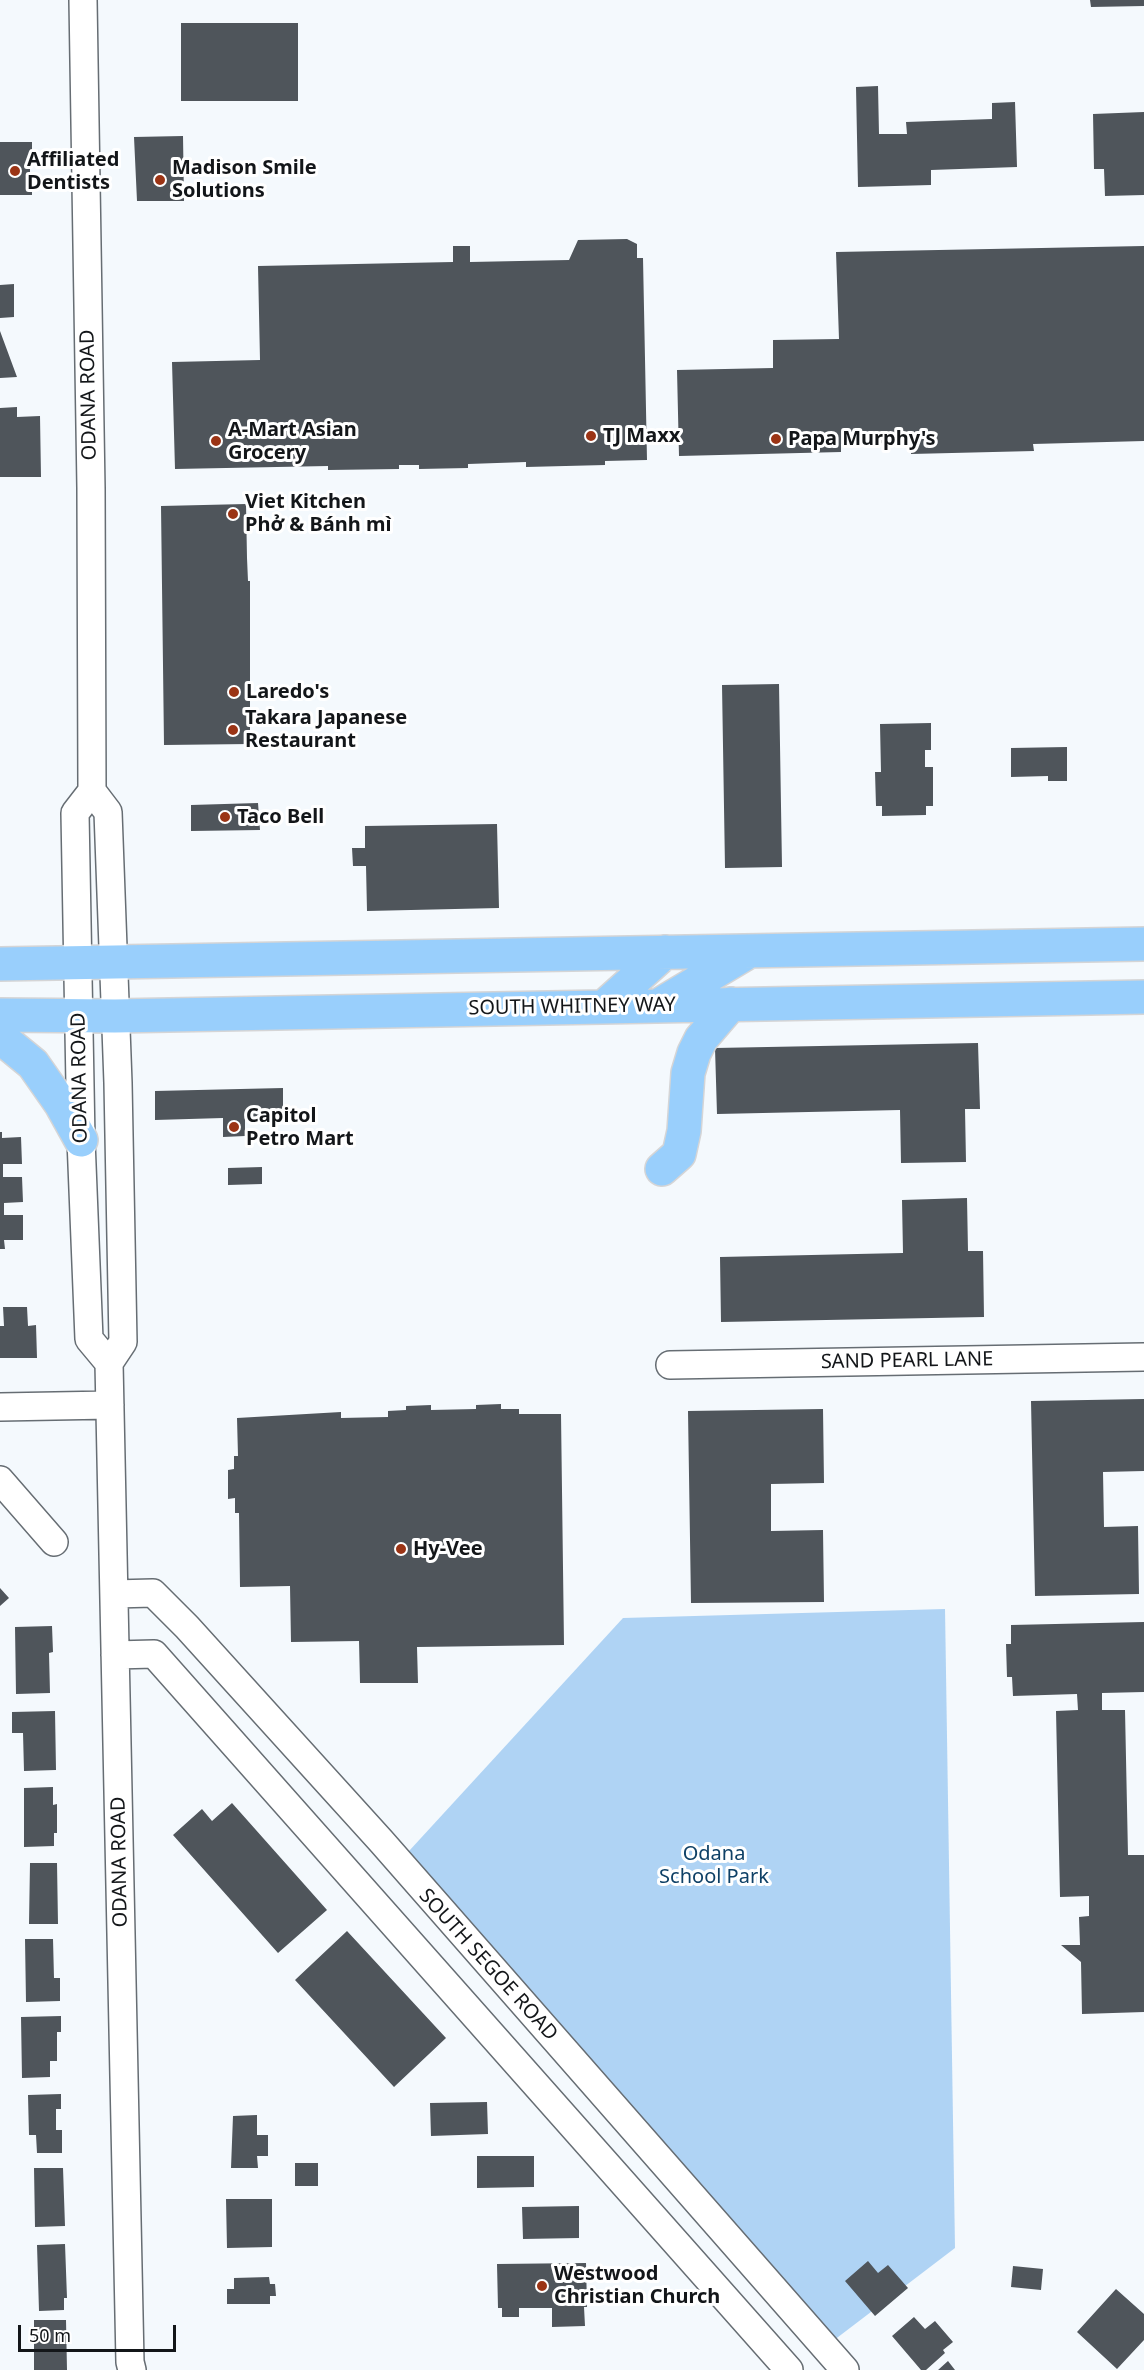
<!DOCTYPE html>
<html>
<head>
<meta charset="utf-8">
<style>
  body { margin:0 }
  #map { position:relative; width:1144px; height:2370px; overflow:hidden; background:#f4f9fd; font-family:"Noto Sans",sans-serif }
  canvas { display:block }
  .scale { position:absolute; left:18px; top:2325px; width:158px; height:27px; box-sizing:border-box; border:3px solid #131619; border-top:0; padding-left:8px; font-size:18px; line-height:21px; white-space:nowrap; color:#131619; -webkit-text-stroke:4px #fff; paint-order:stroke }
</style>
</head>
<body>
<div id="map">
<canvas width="1144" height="2370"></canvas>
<div class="scale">50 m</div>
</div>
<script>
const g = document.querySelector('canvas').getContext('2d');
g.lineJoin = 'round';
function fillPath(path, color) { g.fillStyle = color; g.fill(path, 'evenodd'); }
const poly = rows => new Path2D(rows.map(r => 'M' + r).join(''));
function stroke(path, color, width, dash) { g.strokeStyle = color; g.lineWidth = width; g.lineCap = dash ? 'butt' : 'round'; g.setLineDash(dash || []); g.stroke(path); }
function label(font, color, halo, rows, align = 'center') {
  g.font = font + ' "Noto Sans",sans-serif'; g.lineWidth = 6; g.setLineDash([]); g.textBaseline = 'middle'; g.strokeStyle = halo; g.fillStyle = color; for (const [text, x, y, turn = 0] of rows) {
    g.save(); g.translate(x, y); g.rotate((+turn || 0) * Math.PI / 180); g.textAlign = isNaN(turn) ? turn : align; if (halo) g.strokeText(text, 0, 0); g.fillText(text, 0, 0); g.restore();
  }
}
const green = poly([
  [945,1609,955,2248,825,2347,398,1863,623,1618]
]);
const building = poly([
  [1090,0,1144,0,1144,6,1091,7],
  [181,23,298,23,298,101,181,101],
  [878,86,879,134,907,134,906,122,992,119,992,103,1015,102,1017,167,931,170,931,185,858,187,856,87],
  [1144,112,1144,195,1105,196,1104,169,1094,169,1093,114],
  [183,136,184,201,137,201,134,137],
  [0,142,32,142,32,166,30,166,30,177,32,177,32,195,0,195],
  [627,239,637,244,637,258,643,258,647,460,605,461,605,465,526,467,526,462,468,464,468,468,419,469,419,465,399,465,399,469,328,470,328,466,175,469,172,362,260,360,258,266,453,262,453,246,470,246,470,262,569,260,578,240],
  [1144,246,1144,441,1033,444,1034,451,911,454,911,446,895,446,891,443,841,444,841,452,679,456,677,370,773,368,773,340,839,339,836,252],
  [14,284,14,317,0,318,0,285],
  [0,331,17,377,0,378],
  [17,407,17,417,40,416,41,477,0,477,0,408],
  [246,504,247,558,248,581,250,581,250,744,164,745,161,506],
  [779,684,782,867,725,868,722,685],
  [931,723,931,750,925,750,925,767,933,767,933,806,926,806,926,815,882,816,882,806,876,806,875,772,881,772,880,724],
  [1067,747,1067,781,1048,781,1048,776,1011,777,1011,748],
  [258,803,260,830,191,831,191,805],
  [497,824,499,908,367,911,366,866,353,866,352,848,365,848,365,826],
  [978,1043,980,1109,965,1109,966,1162,901,1163,900,1110,717,1114,715,1048],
  [283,1088,283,1117,245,1118,245,1136,223,1137,223,1118,155,1120,155,1091],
  [0,1132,2,1132,2,1138,21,1137,22,1164,3,1164,3,1177,22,1177,23,1202,4,1203,4,1215,23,1215,23,1240,4,1240,5,1249,0,1249],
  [262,1167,262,1184,228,1185,228,1168],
  [967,1198,968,1251,983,1251,984,1317,721,1322,720,1257,903,1253,902,1200],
  [3,1307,27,1307,28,1326,36,1325,37,1358,0,1358,0,1326,4,1326],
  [1144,1399,1144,1471,1103,1472,1104,1527,1138,1526,1139,1594,1035,1596,1031,1401],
  [501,1404,501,1409,519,1409,519,1414,561,1414,564,1645,417,1647,418,1683,360,1683,359,1641,291,1642,290,1586,240,1587,239,1513,235,1513,235,1498,228,1499,228,1470,234,1469,234,1456,238,1456,237,1418,341,1412,341,1418,388,1417,388,1411,406,1410,406,1406,431,1405,431,1410,476,1409,476,1405],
  [823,1409,824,1483,771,1484,771,1531,823,1530,824,1602,691,1603,688,1411],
  [0,1588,9,1598,0,1606],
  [1144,1622,1144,1692,1102,1693,1102,1710,1125,1710,1128,1855,1144,1855,1144,2012,1082,2014,1081,1962,1061,1945,1080,1945,1079,1917,1089,1916,1089,1896,1060,1897,1056,1711,1078,1710,1077,1694,1013,1696,1012,1677,1007,1677,1006,1644,1011,1644,1011,1625],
  [52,1626,53,1652,49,1653,50,1693,16,1694,15,1627],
  [55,1711,56,1770,24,1771,23,1733,12,1733,12,1712],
  [53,1787,53,1805,57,1804,57,1833,54,1833,54,1846,24,1847,24,1788],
  [232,1803,327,1910,278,1953,173,1835,202,1809,212,1821],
  [30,1863,57,1863,58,1924,29,1924],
  [347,1931,446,2038,394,2087,295,1980],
  [25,1939,53,1939,54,1978,60,1978,60,2001,26,2002],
  [61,2016,61,2032,57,2032,57,2061,50,2061,50,2077,22,2078,21,2017],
  [61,2094,61,2109,56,2109,56,2130,62,2130,62,2153,37,2153,36,2135,29,2135,28,2095],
  [487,2102,488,2134,431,2136,430,2103],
  [257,2115,257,2135,268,2135,268,2156,257,2156,258,2168,231,2168,233,2116],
  [477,2156,534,2156,534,2187,477,2188],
  [295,2163,318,2163,318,2186,295,2186],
  [34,2168,63,2168,65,2226,35,2227],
  [226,2199,272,2199,272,2247,227,2248],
  [579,2206,579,2238,523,2239,522,2207],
  [65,2244,67,2298,64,2298,64,2310,39,2311,37,2245],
  [868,2261,878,2273,888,2265,908,2288,875,2316,845,2281],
  [586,2263,587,2307,584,2307,585,2326,552,2327,552,2308,519,2308,519,2317,502,2317,502,2308,498,2308,497,2264],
  [1013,2266,1043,2269,1041,2290,1011,2287],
  [269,2277,270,2284,275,2284,276,2296,270,2296,270,2304,227,2304,227,2289,234,2289,234,2278],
  [1116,2289,1144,2314,1144,2340,1117,2369,1077,2332],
  [914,2317,925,2329,935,2321,953,2342,943,2350,945,2353,926,2370,921,2370,892,2336],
  [34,2320,66,2320,67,2370,34,2370],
  [948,2361,955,2370,938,2370]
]);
const minor = poly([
  [83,0,91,488,92,791,108,812,118,1083,123,1342,109,1363,130,2362,132,2370],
  [92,791,75,813,81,1140,89,1339,109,1363],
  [670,1365,1144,1357],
  [0,1407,110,1405],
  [0,1480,54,1542],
  [114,1594,153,1593,187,1627,381,1841,845,2370],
  [115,1655,154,1654,789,2370]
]);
const major = poly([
  [0,964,1144,944],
  [661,1004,748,952],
  [605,1006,665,952],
  [0,1015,115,1016,1144,997],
  [0,1037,33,1064,61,1104,81,1140],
  [662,1169,679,1154,684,1131,688,1073,694,1053,701,1039,731,1004]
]);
const markers = [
  [15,171,6,"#9b3415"],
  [160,180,6,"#9b3415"],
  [591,436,6,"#9b3415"],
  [776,439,6,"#9b3415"],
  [216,441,6,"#9b3415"],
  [233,514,6,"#9b3415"],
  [234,692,6,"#9b3415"],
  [233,730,6,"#9b3415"],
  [225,817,6,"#9b3415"],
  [234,1127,6,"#9b3415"],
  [401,1549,6,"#9b3415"],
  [542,2286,6,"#9b3415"]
];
const poiNames = [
  ["Affiliated",27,160],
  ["Dentists",27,183],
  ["Madison Smile",172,168],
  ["Solutions",172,191],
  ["A-Mart Asian",228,430],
  ["Grocery",228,453],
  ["TJ Maxx",603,436],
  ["Papa Murphy's",788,439],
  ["Viet Kitchen",245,502],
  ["Phở & Bánh mì",245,525],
  ["Laredo's",246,692],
  ["Takara Japanese",245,718],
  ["Restaurant",245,741],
  ["Taco Bell",237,817],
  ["Capitol",246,1116],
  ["Petro Mart",246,1139],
  ["Hy-Vee",413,1549],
  ["Westwood",554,2274],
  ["Christian Church",554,2297]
];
const streetNames = [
  ["ODANA ROAD",89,395,-91],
  ["SOUTH WHITNEY WAY",572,1007,-1],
  ["ODANA ROAD",80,1078,-91],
  ["SAND PEARL LANE",907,1361,-1],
  ["ODANA ROAD",120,1862,-91],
  ["SOUTH SEGOE ROAD",488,1965,48]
];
const parkNames = [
  ["Odana",714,1854],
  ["School Park",714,1877]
];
fillPath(green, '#afd3f4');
fillPath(building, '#4f555b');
stroke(minor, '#666d73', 30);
stroke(major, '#d5d5d6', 36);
stroke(minor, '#fff', 27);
stroke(major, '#99cffc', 33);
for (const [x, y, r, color] of markers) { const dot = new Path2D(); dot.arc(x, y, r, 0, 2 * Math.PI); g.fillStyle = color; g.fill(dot); stroke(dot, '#fff', 2); }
label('bold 20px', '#131619', '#fff', poiNames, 'left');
label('20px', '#131619', '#fff', streetNames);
label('20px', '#0e4066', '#fff', parkNames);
</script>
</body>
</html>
